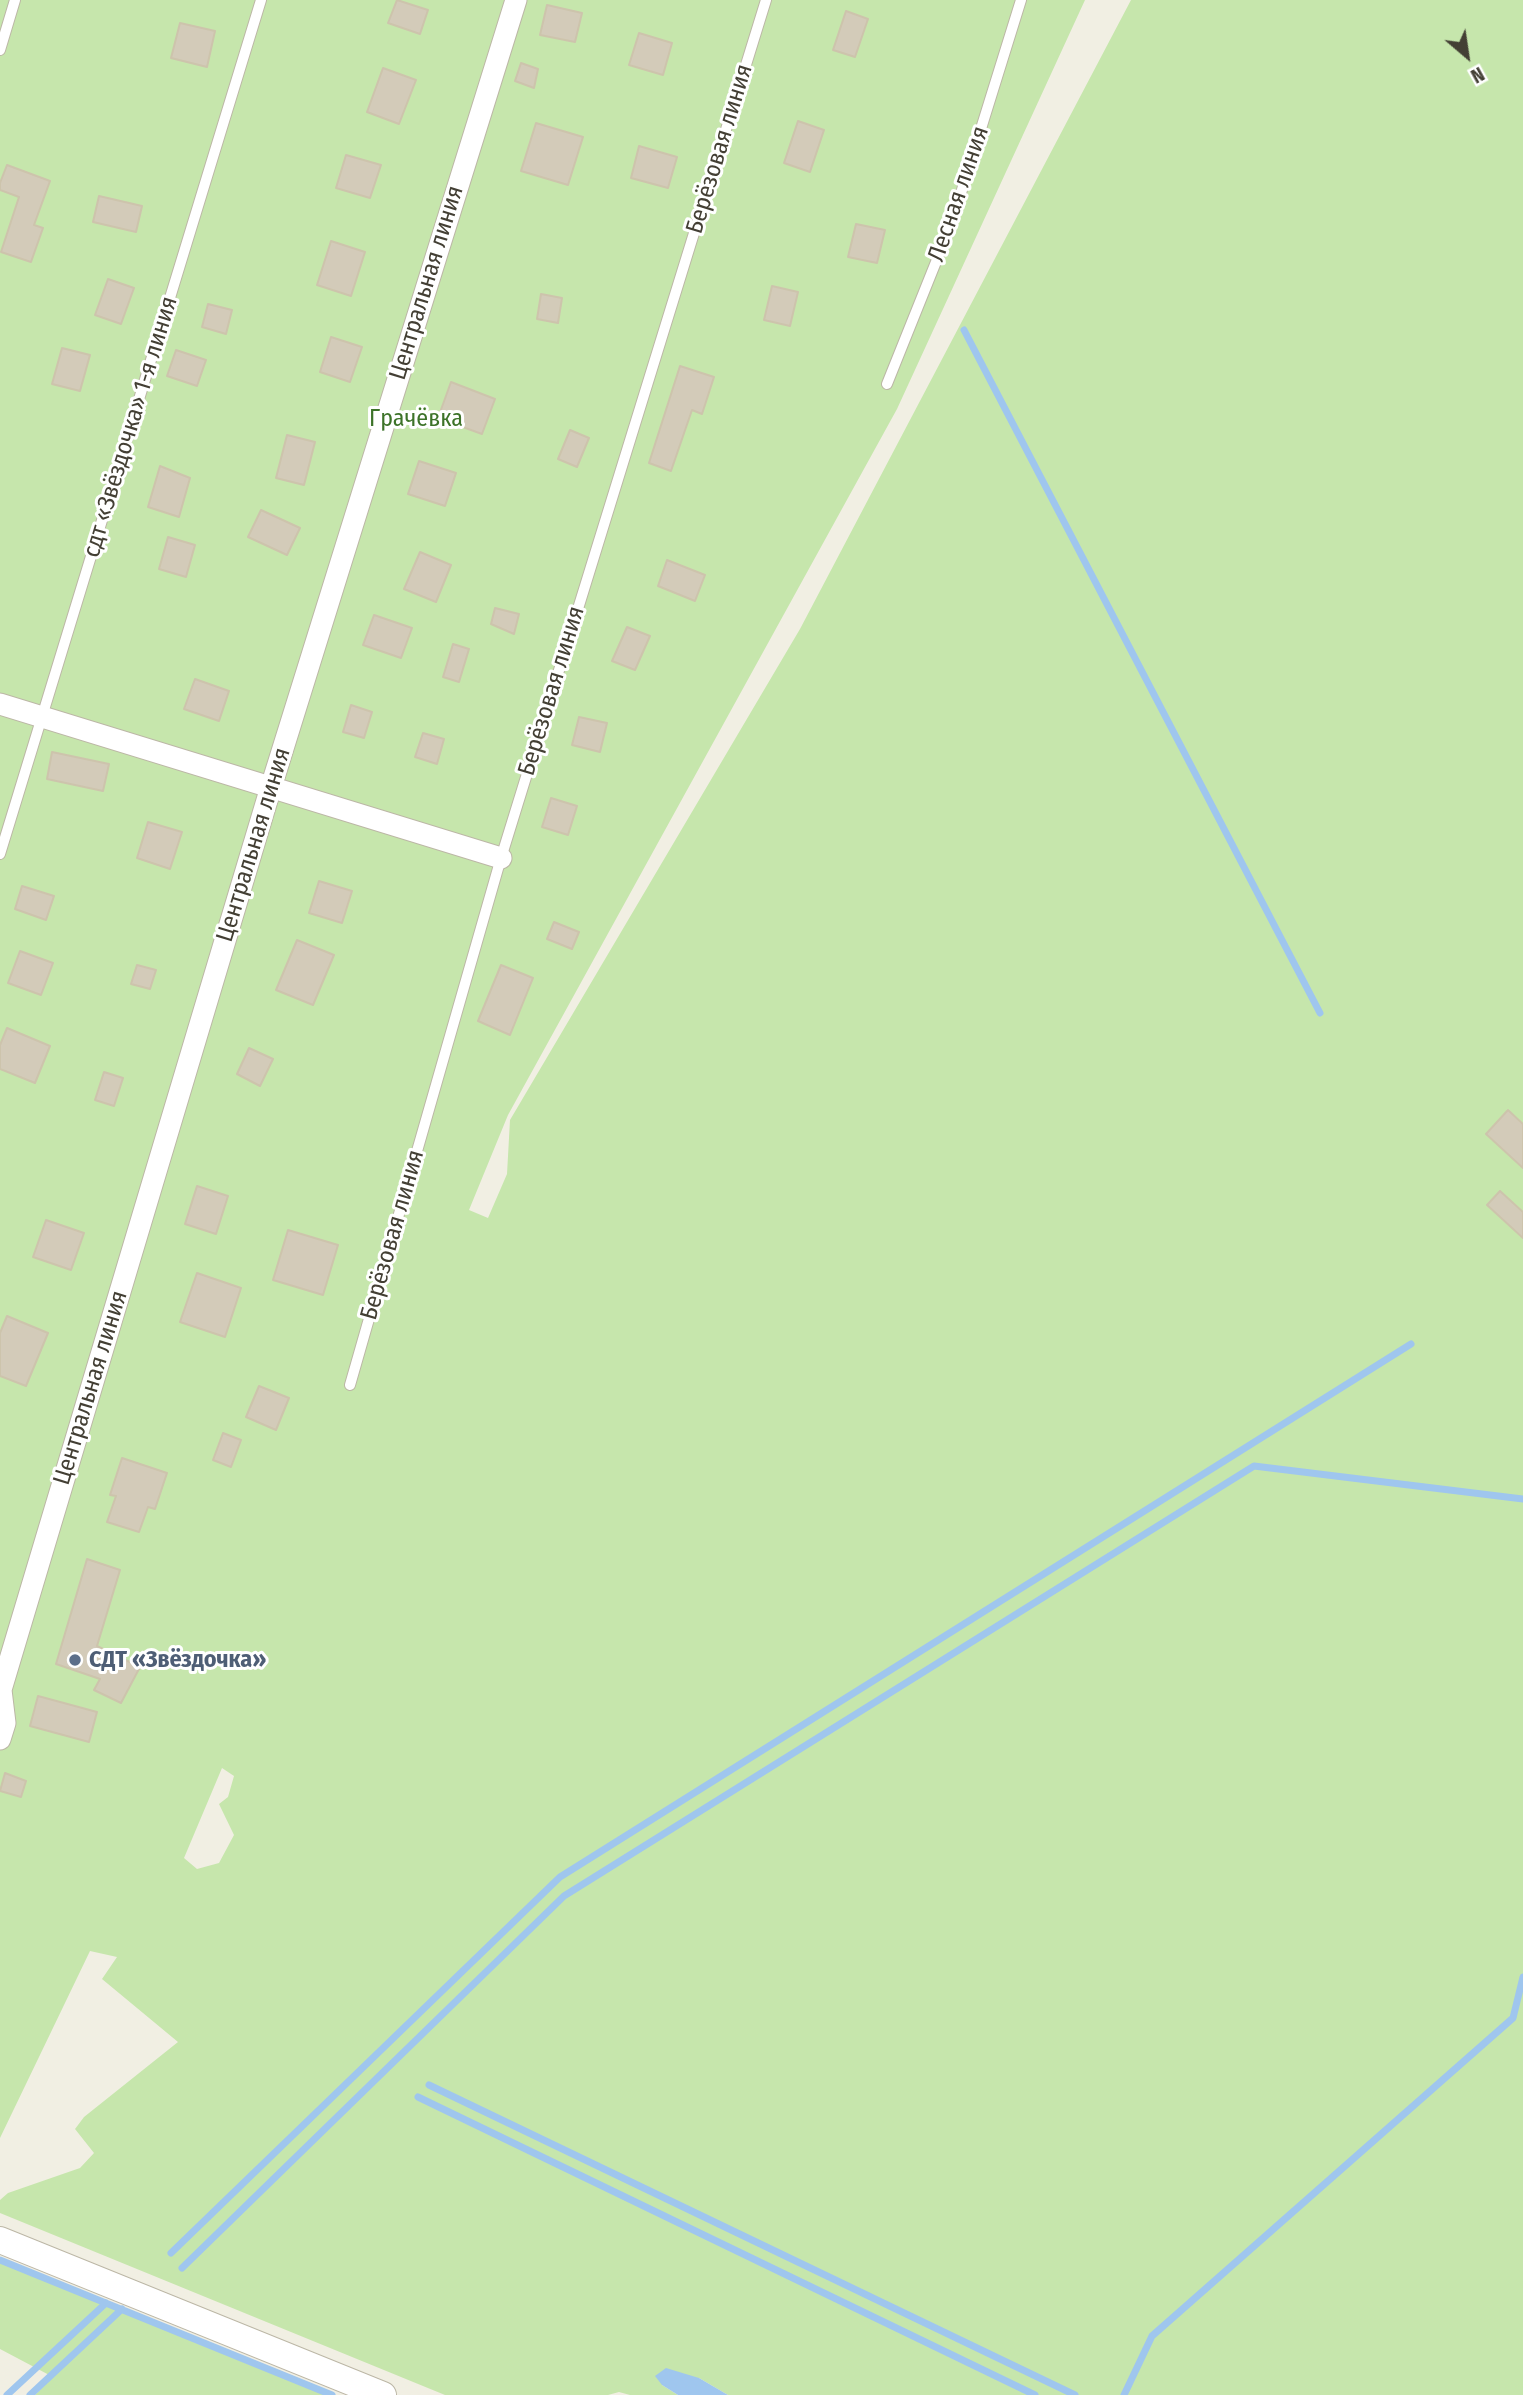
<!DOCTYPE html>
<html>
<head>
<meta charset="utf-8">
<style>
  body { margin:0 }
  #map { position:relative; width:1523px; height:2395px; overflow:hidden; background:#f1efe3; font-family:"Fira Sans Condensed",sans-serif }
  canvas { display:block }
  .north { position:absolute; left:1432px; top:21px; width:70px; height:70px; -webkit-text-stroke:5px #fff; paint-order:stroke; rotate:151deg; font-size:19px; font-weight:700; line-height:28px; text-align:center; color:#433f34 }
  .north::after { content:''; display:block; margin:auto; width:24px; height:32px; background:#433f34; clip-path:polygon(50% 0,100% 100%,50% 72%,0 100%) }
</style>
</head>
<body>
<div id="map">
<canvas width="1523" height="2395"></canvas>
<div class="north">N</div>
</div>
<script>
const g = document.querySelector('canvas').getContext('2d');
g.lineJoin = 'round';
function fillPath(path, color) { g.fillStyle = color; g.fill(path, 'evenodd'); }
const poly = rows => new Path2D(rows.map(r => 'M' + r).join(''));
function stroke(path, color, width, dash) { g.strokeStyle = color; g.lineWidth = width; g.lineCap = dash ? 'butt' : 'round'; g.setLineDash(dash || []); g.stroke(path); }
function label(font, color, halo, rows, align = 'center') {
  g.font = font + ' "Fira Sans Condensed",sans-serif'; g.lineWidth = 6; g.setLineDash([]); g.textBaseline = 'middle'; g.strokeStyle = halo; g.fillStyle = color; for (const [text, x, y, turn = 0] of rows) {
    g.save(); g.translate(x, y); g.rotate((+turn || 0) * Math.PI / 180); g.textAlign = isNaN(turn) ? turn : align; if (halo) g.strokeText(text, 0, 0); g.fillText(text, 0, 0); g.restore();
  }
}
const green = poly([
  [0,0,1085,0,897,409,508,1115,469,1210,488,1218,507,1174,510,1120,800,629,1131,0,1523,0,1523,2395,728,2395,699,2378,662,2385,678,2395,630,2395,619,2392,608,2395,445,2395,0,2213,0,2200,8,2193,80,2168,94,2153,75,2129,84,2117,178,2042,102,1979,117,1957,90,1951,0,2138],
  [222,1768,234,1776,228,1797,219,1804,234,1835,219,1863,197,1869,184,1858],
  [0,2261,326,2395,35,2395,53,2377,0,2349]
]);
const water = poly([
  [666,2368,699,2378,728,2395,678,2395,662,2385,655,2376]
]);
const stream = poly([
  [964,330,1320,1013],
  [429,2085,1075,2395],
  [418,2097,1035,2395],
  [171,2253,560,1877,1411,1344],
  [0,2260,332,2395],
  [182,2268,564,1896,1254,1466,1523,1499],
  [7,2395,106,2303],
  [30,2395,122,2309],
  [1124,2395,1152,2336,1513,2018,1523,1977]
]);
const building = poly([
  [397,0,428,10,420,34,388,23,397,0],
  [547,5,582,13,575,42,540,35,547,5],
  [846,11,868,19,855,57,833,50,846,11],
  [180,23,215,31,207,67,171,58,180,23],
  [639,33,672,43,663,75,629,65,639,33],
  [521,63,538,69,534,88,515,81,521,63],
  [383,68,416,80,399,124,367,112,383,68],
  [798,121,824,130,810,172,784,163,798,121],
  [536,123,583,137,568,185,521,171,536,123],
  [639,146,677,157,668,188,631,178,639,146],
  [346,155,381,165,370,198,336,188,346,155],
  [7,165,50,181,34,225,43,228,31,262,1,252,19,197,0,190,0,183,7,165],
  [99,196,142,206,136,232,93,222,99,196],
  [856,224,885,230,877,263,848,257,856,224],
  [331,241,365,252,351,296,317,285,331,241],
  [108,279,134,288,121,324,95,315,108,279],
  [772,286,798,292,790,326,764,320,772,286],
  [541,294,562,298,558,323,537,319,541,294],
  [208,304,232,310,226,334,202,327,208,304],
  [331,337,362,347,350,382,320,372,331,337],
  [62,348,90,355,80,391,52,384,62,348],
  [176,350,206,360,197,386,167,376,176,350],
  [680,366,714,377,702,414,692,410,671,471,649,463,680,366],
  [451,382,495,399,482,434,438,418,451,382],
  [570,430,589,438,577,467,558,459,570,430],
  [287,435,315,442,304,485,276,478,287,435],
  [419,461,456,473,445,506,408,494,419,461],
  [160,466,190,478,179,517,148,507,160,466],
  [261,510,300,528,287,555,248,537,261,510],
  [168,537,195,545,186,577,159,569,168,537],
  [420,552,451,565,436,602,404,589,420,552],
  [667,560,705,575,695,601,658,586,667,560],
  [495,608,519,614,514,634,491,624,495,608],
  [374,615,412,628,401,658,363,645,374,615],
  [627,627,650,636,635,670,612,661,627,627],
  [453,644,469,649,459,682,443,677,453,644],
  [195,679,229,691,219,721,184,709,195,679],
  [351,705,372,712,364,738,343,732,351,705],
  [579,717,607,723,600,752,572,745,579,717],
  [423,733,444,739,437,764,415,757,423,733],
  [52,752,109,764,103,791,47,779,52,752],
  [551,798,577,806,568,835,542,827,551,798],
  [148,822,182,832,170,869,137,858,148,822],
  [319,881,352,891,342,923,309,913,319,881],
  [22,886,54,896,46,920,15,909,22,886],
  [554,922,579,932,572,949,547,939,554,922],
  [297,940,334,955,313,1005,276,990,297,940],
  [20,951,53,963,41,995,8,983,20,951],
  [137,965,156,970,150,989,131,984,137,965],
  [501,965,533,978,510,1035,478,1021,501,965],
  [7,1028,50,1046,35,1083,0,1069,0,1045,7,1028],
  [249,1048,273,1059,260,1086,237,1074,249,1048],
  [104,1072,123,1078,114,1106,95,1100,104,1072],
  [1508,1110,1523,1124,1523,1168,1486,1134,1508,1110],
  [197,1186,228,1196,216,1234,185,1224,197,1186],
  [1500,1191,1523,1212,1523,1238,1487,1205,1500,1191],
  [46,1220,84,1233,71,1270,33,1257,46,1220],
  [288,1230,338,1245,323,1295,273,1280,288,1230],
  [197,1273,241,1288,225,1337,180,1322,197,1273],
  [7,1316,48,1333,26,1386,0,1376,0,1333,7,1316],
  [259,1386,289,1398,276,1430,246,1417,259,1386],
  [223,1433,241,1440,231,1467,213,1460,223,1433],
  [122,1458,167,1473,155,1509,148,1507,139,1532,107,1522,116,1496,110,1495,122,1458],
  [87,1559,120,1570,97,1646,140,1667,121,1703,94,1690,100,1679,56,1664,87,1559],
  [38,1696,97,1712,89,1742,30,1726,38,1696],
  [5,1773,26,1781,21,1797,0,1791,5,1773]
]);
const service = poly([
  [0,50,15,0],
  [887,384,952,222,1021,0],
  [0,854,261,0],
  [350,1385,501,858,766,0]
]);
const minor = poly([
  [0,704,501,858],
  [0,1693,271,787,516,0],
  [0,1739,5,1723,1,1690]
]);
const tertiary = poly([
  [0,2240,383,2395]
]);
const markers = [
  [75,1660,7,"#5c6f8a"]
];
const streetNames = [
  ["Берёзовая линия",720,149,-73],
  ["Лесная линия",959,194,-71],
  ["Центральная линия",427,283,-73],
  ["сдт «Звёздочка» 1-я линия",131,427,-73],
  ["Берёзовая линия",552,691,-73],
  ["Центральная линия",254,845,-73],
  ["Берёзовая линия",393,1235,-74],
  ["Центральная линия",91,1388,-73]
];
const parkNames = [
  ["Грачёвка",416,419]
];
const serviceNames = [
  ["СДТ «Звёздочка»",89,1660]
];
fillPath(green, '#c6e6ac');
fillPath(water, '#9fc6ee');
stroke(stream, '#9fc6ee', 7);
fillPath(building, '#d3cbb9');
stroke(building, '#cdc4ac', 2);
stroke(service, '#bcb7a6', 12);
stroke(minor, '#bcb7a6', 23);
stroke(tertiary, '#bcb7a6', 28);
stroke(service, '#fff', 10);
stroke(minor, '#fff', 21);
stroke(tertiary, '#fff', 26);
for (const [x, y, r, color] of markers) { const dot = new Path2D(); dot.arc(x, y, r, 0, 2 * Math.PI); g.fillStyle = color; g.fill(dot); stroke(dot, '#fff', 2.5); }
label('24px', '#433f34', '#fff', streetNames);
label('24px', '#3d7329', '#fff', parkNames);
label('bold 24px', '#4e5e75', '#fff', serviceNames, 'left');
</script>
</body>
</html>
